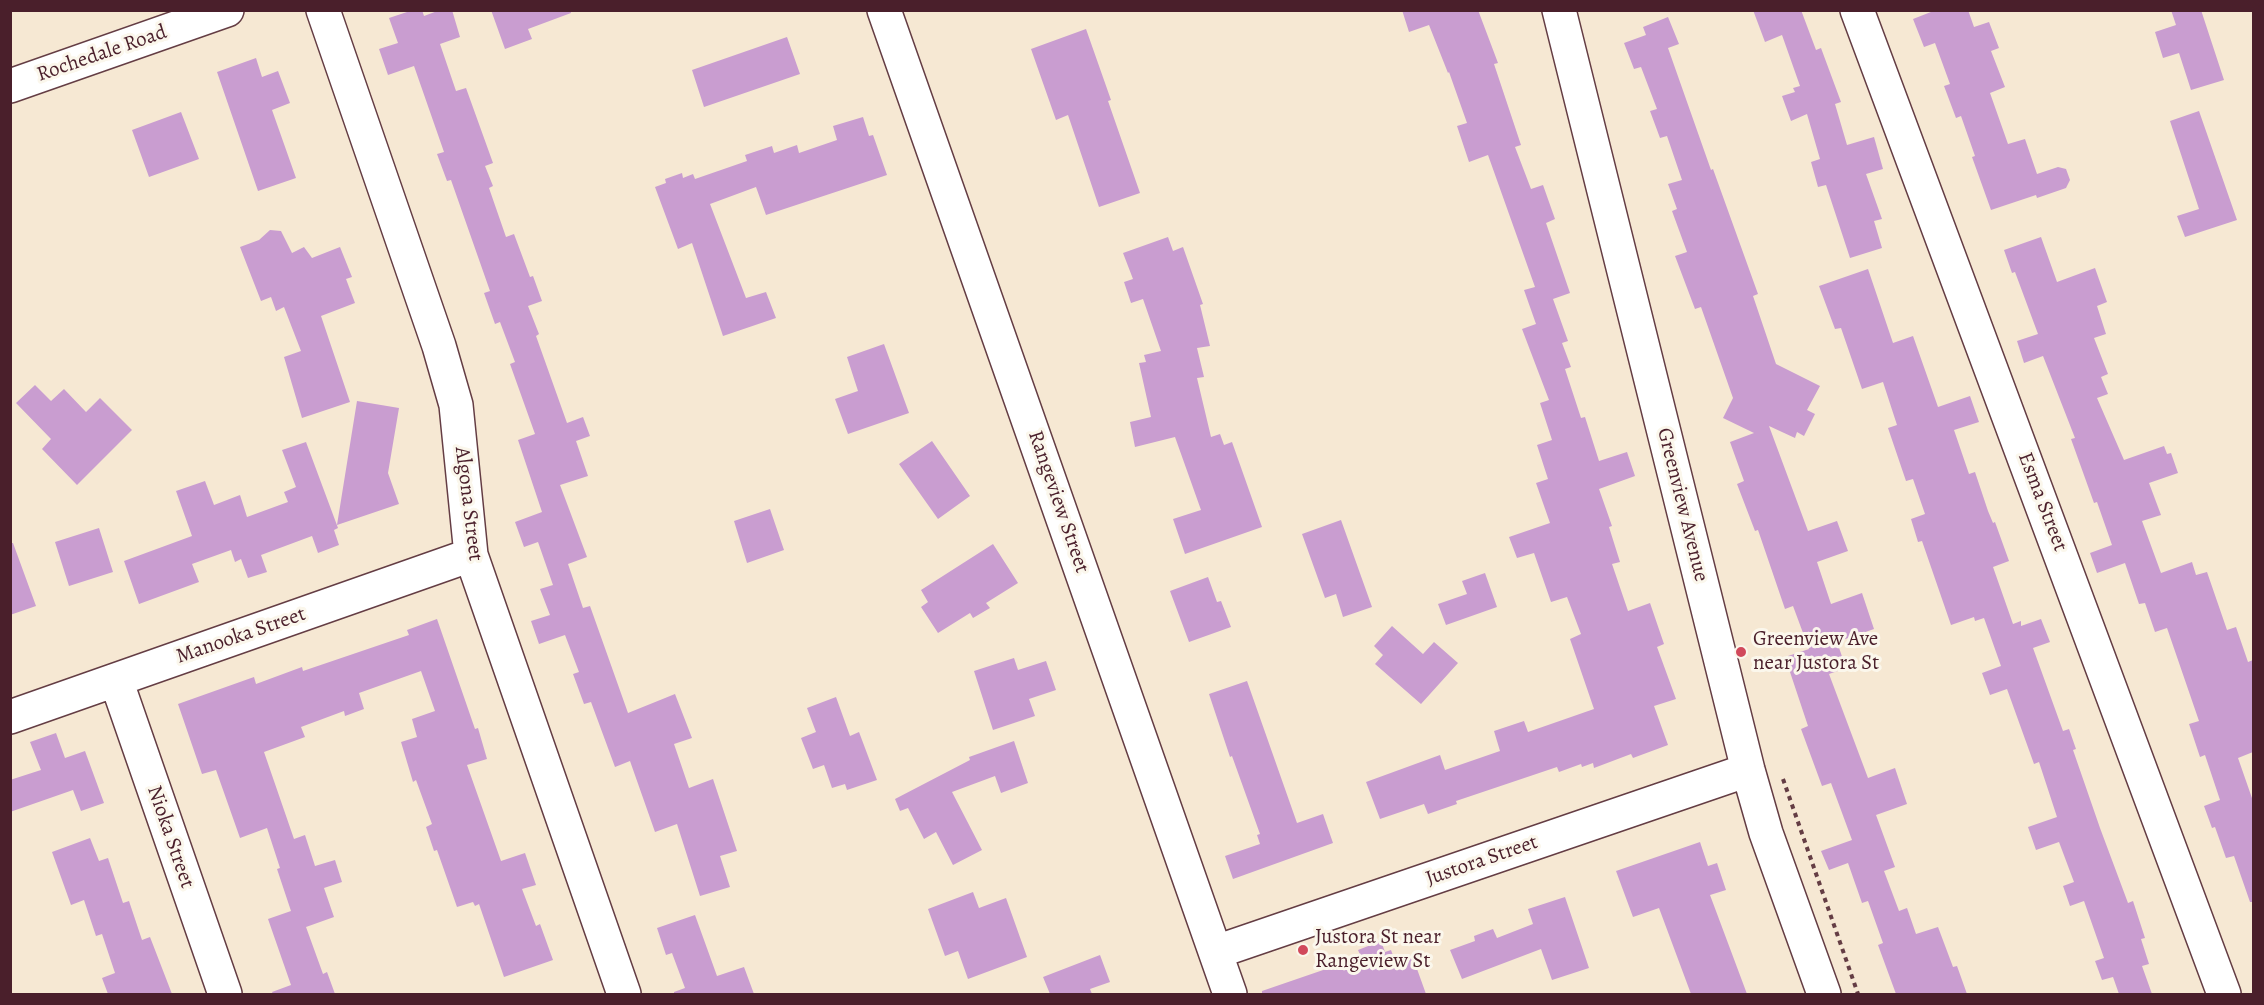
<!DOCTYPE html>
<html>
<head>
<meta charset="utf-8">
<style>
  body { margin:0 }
  #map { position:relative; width:2264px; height:1005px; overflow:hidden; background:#f6e8d3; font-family:Alegreya,serif }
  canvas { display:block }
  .frame { position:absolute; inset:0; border:12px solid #4a1f2b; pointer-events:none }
</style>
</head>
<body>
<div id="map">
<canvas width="2264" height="1005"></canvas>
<div class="frame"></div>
</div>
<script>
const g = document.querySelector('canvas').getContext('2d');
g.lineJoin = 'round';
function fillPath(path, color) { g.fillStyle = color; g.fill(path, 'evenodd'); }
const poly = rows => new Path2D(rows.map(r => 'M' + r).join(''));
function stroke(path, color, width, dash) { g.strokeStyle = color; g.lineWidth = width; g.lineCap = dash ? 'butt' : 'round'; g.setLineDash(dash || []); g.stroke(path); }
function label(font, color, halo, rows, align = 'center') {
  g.font = font + ' Alegreya,serif'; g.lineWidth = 6; g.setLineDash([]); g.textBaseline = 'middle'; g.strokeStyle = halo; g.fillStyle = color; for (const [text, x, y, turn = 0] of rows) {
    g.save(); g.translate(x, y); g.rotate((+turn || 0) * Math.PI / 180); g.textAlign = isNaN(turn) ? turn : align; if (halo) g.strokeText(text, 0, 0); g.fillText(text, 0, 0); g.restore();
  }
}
const building = poly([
  [413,10,422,10,424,16,440,10,452,10,460,37,440,44,456,91,466,88,493,163,485,166,493,186,489,188,506,237,514,234,530,277,533,276,542,301,528,306,539,334,536,336,567,423,583,417,590,436,576,441,588,476,560,485,587,557,568,564,583,608,590,606,628,713,675,694,692,738,674,744,689,788,713,779,737,851,720,856,730,887,700,896,677,824,655,832,630,761,615,767,591,702,584,704,573,674,579,672,565,635,539,644,531,621,550,615,540,589,553,585,538,542,524,547,515,522,542,512,518,440,535,434,510,364,515,362,500,322,495,324,484,293,490,291,451,180,447,181,437,154,444,152,414,66,388,75,379,49,398,43,389,18],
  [491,10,570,10,571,13,528,29,532,39,505,49],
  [1402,10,1478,10,1498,63,1494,64,1521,145,1515,147,1531,189,1543,185,1555,219,1546,223,1570,293,1553,299,1568,341,1562,343,1571,367,1565,369,1581,418,1585,417,1599,461,1627,452,1635,476,1599,489,1612,526,1609,527,1620,562,1612,564,1628,611,1650,603,1664,644,1657,647,1676,699,1654,706,1668,745,1633,758,1631,754,1594,768,1593,763,1582,767,1581,764,1559,772,1557,767,1456,801,1457,804,1428,814,1424,804,1380,819,1366,782,1440,755,1445,770,1500,751,1494,731,1524,721,1528,732,1594,709,1570,639,1581,634,1567,597,1551,602,1534,553,1517,558,1509,537,1550,523,1536,483,1548,479,1537,445,1552,440,1540,403,1549,400,1522,329,1536,324,1524,290,1535,287,1488,155,1469,162,1457,126,1467,123,1449,72,1448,73,1429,25,1409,32],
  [1753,10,1801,10,1816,50,1821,48,1841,102,1835,104,1847,145,1874,137,1883,169,1866,174,1882,219,1874,221,1882,248,1850,258,1826,185,1818,187,1811,162,1820,159,1807,114,1791,121,1782,96,1795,92,1793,88,1800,86,1782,35,1765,42],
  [1936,10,1968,10,1974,27,1989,22,1999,48,1991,51,2005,87,1990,93,2008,144,2025,139,2037,174,2058,167,2066,169,2070,180,2066,188,2037,198,2036,195,1991,210,1972,157,1975,156,1961,116,1956,118,1944,86,1950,84,1935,43,1924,47,1913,19],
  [2171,10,2201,10,2224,80,2191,90,2179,53,2163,58,2155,32,2176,25],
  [1668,17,1679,44,1668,48,1711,170,1713,169,1758,294,1753,296,1776,364,1820,386,1807,410,1815,414,1804,436,1797,432,1795,438,1769,426,1808,531,1837,521,1848,551,1817,562,1831,604,1862,593,1874,629,1837,642,1846,668,1829,674,1868,778,1895,768,1907,804,1876,815,1895,867,1884,871,1899,911,1907,908,1916,934,1938,927,1953,967,1957,966,1967,994,1896,994,1878,945,1883,943,1868,901,1862,903,1848,863,1829,870,1821,851,1852,840,1831,783,1822,786,1801,729,1808,726,1785,657,1809,649,1793,606,1785,609,1758,530,1755,531,1737,484,1744,481,1730,442,1754,433,1723,418,1733,398,1701,307,1695,309,1675,256,1687,252,1672,211,1677,209,1668,184,1682,180,1667,136,1660,138,1650,111,1657,109,1641,67,1634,69,1624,43,1646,35,1643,27],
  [1086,29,1111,100,1108,101,1140,193,1099,207,1068,115,1056,120,1031,49],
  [787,37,800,74,704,107,692,70],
  [256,58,262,77,278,71,290,103,272,110,296,178,258,191,217,72],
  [2199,111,2237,220,2185,237,2177,216,2199,209,2170,121],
  [181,112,199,159,149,177,132,130],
  [863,117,869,136,873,135,887,175,766,215,756,187,710,204,746,298,766,292,776,318,723,336,692,243,678,249,655,187,666,183,665,179,682,173,683,178,693,174,695,179,747,161,745,155,772,146,774,153,797,145,799,153,837,140,833,126],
  [270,230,281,231,292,253,304,247,312,258,340,247,352,277,346,279,355,303,321,316,350,402,302,418,284,357,301,351,284,307,276,311,271,297,261,301,240,247,259,240],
  [1168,237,1173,251,1183,247,1203,304,1200,305,1210,346,1197,348,1204,377,1197,378,1211,437,1220,434,1224,445,1232,442,1262,527,1185,554,1173,519,1201,510,1175,437,1135,447,1130,422,1151,417,1139,363,1146,362,1144,355,1161,351,1143,299,1131,303,1124,282,1133,279,1123,253],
  [2041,237,2057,282,2095,268,2107,302,2097,306,2106,334,2094,338,2108,374,2101,377,2108,394,2097,398,2124,460,2164,446,2167,454,2171,453,2178,473,2149,483,2161,515,2142,521,2161,573,2192,562,2196,575,2207,572,2227,630,2236,627,2248,662,2253,660,2253,752,2238,758,2253,801,2253,902,2250,902,2234,856,2226,858,2215,827,2212,828,2204,806,2220,800,2205,755,2200,757,2189,724,2199,721,2167,628,2155,632,2145,603,2139,604,2125,563,2097,573,2090,553,2112,545,2097,502,2094,503,2071,439,2075,438,2043,356,2024,363,2017,341,2038,334,2015,272,2012,273,2004,250],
  [1868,269,1893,343,1913,336,1938,407,1970,396,1979,422,1954,430,1969,474,1975,472,1988,511,1993,523,1995,522,2009,561,1993,567,2013,624,2021,621,2021,626,2041,619,2050,642,2033,648,2063,731,2069,729,2076,749,2073,750,2100,828,2128,903,2133,901,2145,938,2141,939,2149,964,2142,966,2152,994,2119,994,2113,977,2102,980,2095,961,2104,958,2084,901,2070,906,2063,886,2074,882,2059,842,2036,850,2028,827,2057,817,2039,762,2034,764,2007,689,1990,695,1982,673,2001,666,1984,618,1975,621,1974,617,1951,625,1922,541,1918,542,1911,519,1925,514,1913,479,1906,481,1888,428,1897,425,1883,382,1862,389,1841,328,1835,329,1819,286],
  [884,344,909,413,848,434,835,399,858,391,847,357],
  [35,385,51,401,64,389,86,412,100,398,132,430,77,485,42,449,51,439,16,403],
  [357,401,399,408,388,473,399,504,337,525],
  [932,441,970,496,938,519,899,464],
  [306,442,338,528,334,530,339,545,318,553,312,536,261,555,267,572,248,578,241,559,235,562,231,550,192,564,199,582,139,604,124,561,192,536,176,491,205,481,214,505,240,495,247,517,288,502,284,492,296,487,282,450],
  [770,509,784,550,747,563,734,521],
  [1341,520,1372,607,1343,617,1336,594,1325,598,1302,534],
  [99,528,113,572,69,586,55,542],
  [10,543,13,543,36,606,10,615],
  [993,544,1018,583,986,603,990,608,973,618,970,613,938,633,921,607,928,602,921,590],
  [1485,573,1497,607,1446,625,1438,604,1467,594,1462,581],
  [1208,577,1217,602,1221,601,1231,627,1189,642,1170,591],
  [437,619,475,729,478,728,487,759,467,765,501,861,525,853,536,885,522,889,536,926,540,924,553,960,504,977,479,904,475,906,473,902,457,907,437,850,434,851,426,827,432,824,416,780,413,782,401,742,417,737,412,719,435,711,421,671,359,693,364,709,345,716,344,711,301,727,305,737,264,752,294,839,305,835,315,866,335,860,342,882,324,888,334,917,306,927,323,974,327,972,335,994,273,994,272,992,291,985,268,919,291,911,277,869,280,868,267,828,240,838,216,770,202,774,178,704,254,677,256,684,302,667,303,671,409,635,407,630],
  [1392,626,1423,654,1434,642,1458,663,1421,704,1375,664,1383,655,1374,646],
  [1014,658,1018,670,1046,661,1056,690,1029,699,1035,716,993,730,974,671],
  [1247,681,1297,823,1323,814,1333,843,1233,879,1225,856,1260,844,1257,835,1260,834,1232,756,1230,757,1209,694],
  [836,697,850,736,859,732,877,780,847,790,845,784,832,788,824,765,813,769,801,738,816,732,807,708],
  [56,733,65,758,85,751,104,803,81,811,73,790,10,812,10,780,41,770,30,742],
  [1014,741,1028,783,1001,793,995,776,952,792,982,850,953,865,936,832,924,839,908,808,900,811,895,799,970,760,969,757],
  [90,838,99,861,108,858,123,903,129,901,142,940,150,937,172,994,108,994,102,978,115,973,102,934,96,936,84,900,71,905,52,852],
  [1700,842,1708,866,1717,863,1726,890,1710,895,1747,994,1691,994,1659,908,1633,917,1616,871],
  [973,892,979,908,1006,898,1027,957,968,979,958,951,945,956,928,909],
  [1565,897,1589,968,1552,980,1541,949,1462,979,1450,950,1475,941,1474,936,1493,929,1497,938,1533,924,1528,909],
  [695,915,717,976,744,967,754,994,674,994,674,992,685,988,672,953,666,955,657,928],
  [1381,941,1385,952,1391,950,1395,961,1412,955,1426,994,1262,994,1262,991,1361,957,1358,950],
  [1100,955,1110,982,1090,989,1092,994,1050,994,1043,977]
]);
const path = poly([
  [1783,779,1858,994]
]);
const minor = poly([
  [323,10,439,346,456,405,471,555,624,994],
  [884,10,1230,994],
  [1559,10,1748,770,1766,833,1824,994],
  [1857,10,2224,994],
  [116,680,225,994],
  [10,717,471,555],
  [1216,952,1748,770]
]);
const major = poly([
  [10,86,227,10]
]);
const markers = [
  [1741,652,6,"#d1495b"],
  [1303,950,6,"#d1495b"]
];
const streetNames = [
  ["Rochedale Road",102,54,-19],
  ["Rangeview Street",1058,502,71],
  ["Esma Street",2042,502,69],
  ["Algona Street",468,504,83],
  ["Greenview Avenue",1682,505,76],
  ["Manooka Street",241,636,-19],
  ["Nioka Street",170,837,71],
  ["Justora Street",1482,861,-19]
];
const poiNames = [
  ["Greenview Ave",1753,640],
  ["near Justora St",1753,664],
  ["Justora St near",1315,938],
  ["Rangeview St",1315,962]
];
fillPath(building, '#c99dd0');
stroke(minor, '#643d44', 36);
stroke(major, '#643d44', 36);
stroke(path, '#643d44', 4, [4.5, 4.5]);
stroke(minor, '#fff', 33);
stroke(major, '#fff', 33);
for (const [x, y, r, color] of markers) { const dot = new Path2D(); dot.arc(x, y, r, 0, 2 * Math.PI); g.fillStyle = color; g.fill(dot); stroke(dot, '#fbf7ec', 2); }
label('21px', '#4a1f2b', '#fbf7ec', streetNames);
label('21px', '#4a1f2b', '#fbf7ec', poiNames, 'left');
</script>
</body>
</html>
